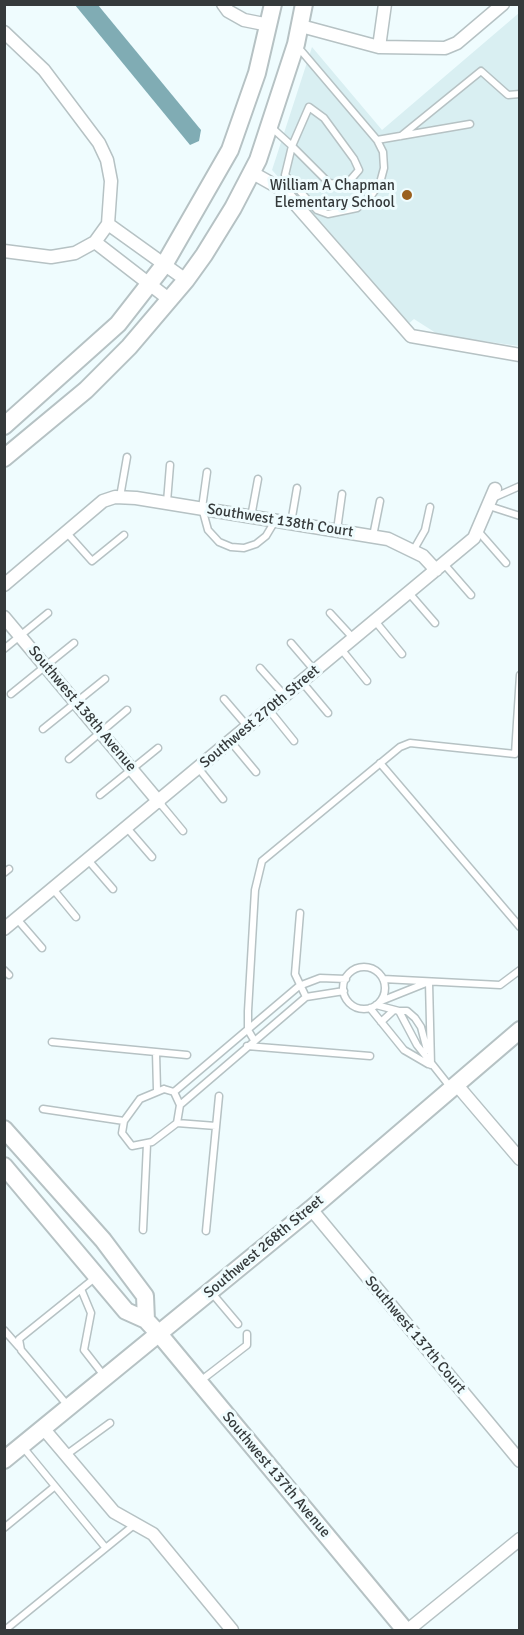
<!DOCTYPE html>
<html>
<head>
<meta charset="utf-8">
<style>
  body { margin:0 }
  #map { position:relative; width:524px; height:1635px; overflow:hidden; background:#effcfe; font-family:Signika,sans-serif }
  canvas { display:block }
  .frame { position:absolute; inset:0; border:6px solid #353a3b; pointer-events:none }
</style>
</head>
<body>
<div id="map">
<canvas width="524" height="1635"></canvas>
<div class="frame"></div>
</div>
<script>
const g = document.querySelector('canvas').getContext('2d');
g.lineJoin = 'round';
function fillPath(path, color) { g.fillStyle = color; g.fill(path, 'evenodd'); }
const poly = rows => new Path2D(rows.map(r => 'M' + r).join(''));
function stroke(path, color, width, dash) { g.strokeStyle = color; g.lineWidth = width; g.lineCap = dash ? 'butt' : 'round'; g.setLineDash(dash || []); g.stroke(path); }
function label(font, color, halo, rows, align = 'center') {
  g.font = font + ' Signika,sans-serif'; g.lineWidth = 6; g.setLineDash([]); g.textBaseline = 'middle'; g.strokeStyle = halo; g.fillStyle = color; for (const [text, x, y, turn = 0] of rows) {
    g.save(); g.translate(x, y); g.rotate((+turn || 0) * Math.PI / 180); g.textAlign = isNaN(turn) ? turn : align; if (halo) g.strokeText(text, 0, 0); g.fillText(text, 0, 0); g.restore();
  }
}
const built = poly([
  [519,13,519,346,439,335,414,319,407,325,322,223,316,220,272,170,312,47,382,130]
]);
const water = poly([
  [75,5,98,5,201,130,199,141,190,145]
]);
const lane = poly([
  [309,107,324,118,354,159,359,170,346,185,329,183,292,146,309,107],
  [270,126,292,146,285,175,317,210,328,214,357,208,371,196,380,183,384,168,383,152,377,140,298,47],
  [401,136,481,71,508,95,520,94],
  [377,140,470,124],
  [207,472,202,508,208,530,219,542,231,547,244,548,256,544,266,536,275,521],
  [120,497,127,457],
  [493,498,520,486],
  [167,502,170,465],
  [489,506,520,516],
  [251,517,258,479],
  [291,523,297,488],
  [337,530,342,494],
  [478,531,506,563],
  [66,532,92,561,124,535],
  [373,536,380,501],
  [413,551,425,530,430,507],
  [444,564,471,595],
  [409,593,435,623],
  [330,613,353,638],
  [375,621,402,654],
  [291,643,315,671],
  [4,649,48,613],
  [341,649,367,681],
  [260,668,285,696],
  [302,682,328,713],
  [11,694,74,643],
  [224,699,248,727],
  [269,710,294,741],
  [43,729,105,679],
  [231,742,256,772],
  [69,759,127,710],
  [380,763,520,927],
  [199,769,223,799],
  [100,795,158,748],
  [159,802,183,831],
  [127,828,152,857],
  [88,860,113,889],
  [4,873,9,869],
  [53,889,76,917],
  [300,913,295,974,306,997],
  [17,919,42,948],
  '343 988a21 21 0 1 1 42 0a21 21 0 1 1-42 0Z',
  [4,970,9,975],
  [383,979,500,985,520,970],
  [429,982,431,1065],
  [381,1001,426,983],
  [376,1005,399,1011,417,1045,451,1088],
  [370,1008,404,1050,428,1064],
  [399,1011,407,1011,415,1018,421,1027,427,1050],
  [381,1022,394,1010],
  [254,1040,248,1030,248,1011,255,890,262,861,400,747,410,743,515,754,520,675],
  [52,1042,187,1055],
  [247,1046,370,1056],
  [156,1052,157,1090],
  [164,1089,174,1092,180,1105,177,1123,152,1142,132,1146,122,1133,124,1121,140,1099,164,1089],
  [174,1092,299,986,320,978,346,979],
  [180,1105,306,997,344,991],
  [43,1109,124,1121],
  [177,1123,216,1126],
  [143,1230,147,1144],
  [206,1231,219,1096],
  [81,1289,91,1313,84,1350,105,1377],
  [211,1292,238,1324],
  [4,1330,19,1347],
  [199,1382,247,1345,247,1334],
  [69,1407,21,1350,19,1339,96,1277],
  [22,1446,105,1547],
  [66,1455,110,1423],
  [4,1528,54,1487],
  [5,1630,134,1525]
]);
const street = poly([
  [223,4,228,11,244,20,269,25],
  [301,26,379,47,445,48,457,43,503,4],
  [4,32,44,70,99,143,107,160,111,181,108,224],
  [379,47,385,4],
  [251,172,283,190,411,336,520,355],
  [108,224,186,280],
  [95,242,170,300],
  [4,251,51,257,75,253,95,242,108,224],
  [4,585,103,501,115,497,136,498,388,539,423,556,436,570],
  [4,617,159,802],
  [4,929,474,538,495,489],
  [456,1084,520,1159],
  [311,1209,520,1461],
  [43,1428,114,1512,153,1534,232,1630],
  [408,1630,520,1539]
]);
const secondary = poly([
  [4,426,118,324,164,265,230,150,257,73,273,4],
  [4,458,86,390,129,347,186,280,204,255,233,208,258,160,296,44,304,4],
  [4,1129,103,1240,145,1296,146,1320],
  [4,1166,126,1311,146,1320,160,1335,405,1630],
  [4,1460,311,1209,520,1030]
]);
const markers = [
  [407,195,6,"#9a601e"]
];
const poiNames = [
  ["William A Chapman",395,186],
  ["Elementary School",395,203]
];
const streetNames = [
  ["Southwest 138th Court",280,521,9],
  ["Southwest 138th Avenue",82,709,50],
  ["Southwest 270th Street",260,717,-40],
  ["Southwest 268th Street",264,1247,-40],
  ["Southwest 137th Court",415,1335,50],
  ["Southwest 137th Avenue",276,1475,50]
];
fillPath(built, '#d9eff2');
fillPath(water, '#80acb4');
stroke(lane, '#b6c2c4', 9);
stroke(street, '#b6c2c4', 15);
stroke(secondary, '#b6c2c4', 20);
stroke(lane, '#fff', 6);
stroke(street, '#fff', 12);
stroke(secondary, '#fff', 16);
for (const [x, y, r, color] of markers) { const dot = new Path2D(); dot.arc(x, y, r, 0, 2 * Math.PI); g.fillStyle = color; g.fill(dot); stroke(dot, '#effcfe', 2); }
label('15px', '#353a3b', '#effcfe', poiNames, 'right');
label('15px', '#353a3b', '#effcfe', streetNames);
</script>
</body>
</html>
